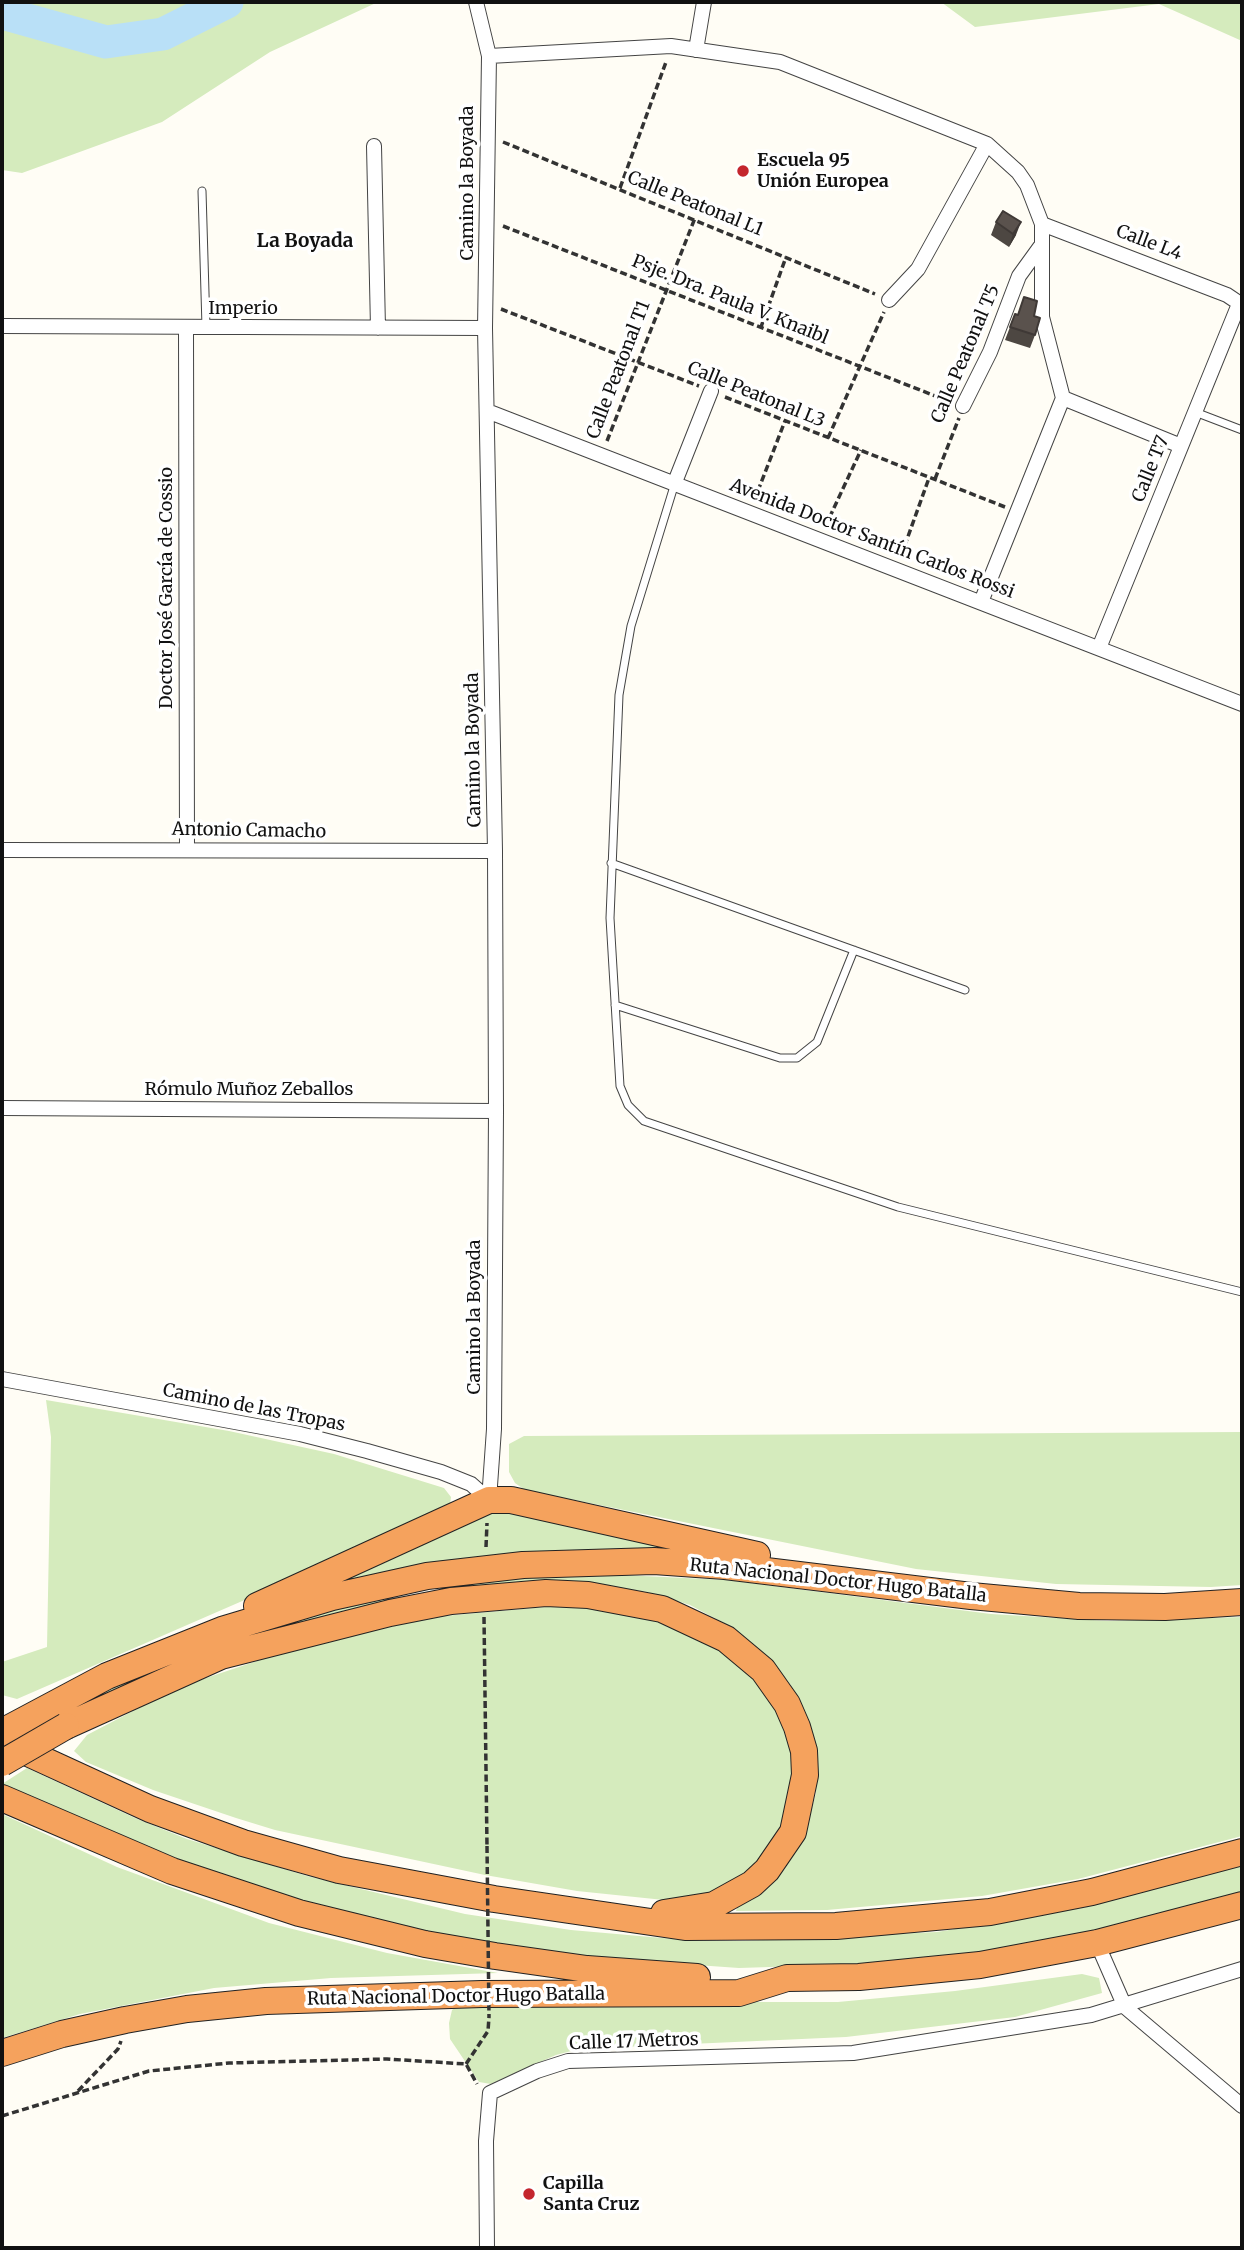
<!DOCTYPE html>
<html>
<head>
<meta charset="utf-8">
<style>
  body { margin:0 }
  #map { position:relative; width:1244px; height:2250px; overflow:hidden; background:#fffdf5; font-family:Merriweather,serif }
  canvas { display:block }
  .frame { position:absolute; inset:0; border:4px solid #111; pointer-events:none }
</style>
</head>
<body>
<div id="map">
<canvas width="1244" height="2250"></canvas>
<div class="frame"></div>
</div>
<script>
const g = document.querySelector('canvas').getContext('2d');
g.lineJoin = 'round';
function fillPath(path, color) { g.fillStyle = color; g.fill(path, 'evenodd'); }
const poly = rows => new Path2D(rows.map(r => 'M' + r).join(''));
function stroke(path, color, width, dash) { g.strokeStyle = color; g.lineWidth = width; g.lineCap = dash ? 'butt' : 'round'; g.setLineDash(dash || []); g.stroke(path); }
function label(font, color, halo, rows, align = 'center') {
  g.font = font + ' Merriweather,serif'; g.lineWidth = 7; g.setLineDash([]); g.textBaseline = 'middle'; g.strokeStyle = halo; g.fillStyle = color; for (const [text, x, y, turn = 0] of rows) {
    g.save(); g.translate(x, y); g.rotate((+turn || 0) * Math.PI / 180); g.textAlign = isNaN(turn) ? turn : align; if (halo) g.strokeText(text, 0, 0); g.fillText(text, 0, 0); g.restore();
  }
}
const green = poly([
  [2,2,225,3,378,2,270,52,162,122,22,173,2,170],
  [941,2,1242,2,1242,41,1159,4,975,27],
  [46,1400,229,1431,334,1454,444,1488,451,1497,450,1505,440,1515,17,1699,2,1695,2,1662,47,1647,51,1437],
  [1242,1432,1242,1585,1211,1587,1056,1584,916,1569,525,1490,515,1483,509,1472,509,1444,524,1436],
  [498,1510,670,1546,669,1549,335,1582],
  [601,1574,727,1580,991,1614,1108,1621,1242,1617,1242,1836,1078,1879,982,1896,827,1910,736,1911,738,1905,784,1870,804,1837,816,1793,817,1764,809,1723,790,1684,775,1665,733,1628,690,1605,647,1592,603,1585,458,1590,80,1707,72,1705,233,1638,349,1606,502,1579],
  [556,1606,606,1607,640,1615,704,1639,738,1662,766,1693,787,1730,795,1769,780,1835,748,1873,710,1893,664,1900,577,1891,485,1875,275,1830,236,1818,153,1790,86,1762,74,1751,87,1735,179,1687,314,1642,444,1616],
  [27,1768,135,1818,187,1839,307,1876,465,1914,571,1930,685,1940,741,1941,937,1932,1082,1908,1242,1866,1242,1892,1087,1933,980,1952,864,1964,739,1968,625,1960,529,1949,386,1924,302,1901,177,1860,2,1784],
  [2,1814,117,1867,269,1923,387,1953,498,1973,331,1978,214,1988,80,2014,2,2038],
  [1082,1974,1099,1978,1102,1993,1015,2017,846,2037,579,2049,556,2055,491,2084,479,2082,450,2039,449,2023,452,2010,462,2002,838,2002,955,1991]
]);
const river = poly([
  [2,13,106,42,163,34,227,2]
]);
const path = poly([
  [503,142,875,294],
  [620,188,666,62],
  [503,226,948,401],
  [501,309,699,386],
  [761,327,786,257],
  [725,397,1005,507],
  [828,438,884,312],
  [607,441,695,218],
  [935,479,959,418],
  [754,501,785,421],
  [825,527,861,450],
  [901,556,929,478],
  [486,1547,487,1523],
  [484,1617,487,1846],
  [466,2064,488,2031,489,2017],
  [78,2091,118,2049,121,2041],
  [2,2116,149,2071,229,2063,387,2059,466,2064,477,2084]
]);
const lane = poly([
  [202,191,206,327],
  [1195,412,1242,430],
  [675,483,631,626,619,695,610,918,620,1086,628,1105,644,1121,898,1207,1242,1292],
  [611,863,965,990],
  [615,1005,780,1058,797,1058,817,1042,854,950]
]);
const street = poly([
  [476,2,489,56,485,328,495,851,496,1111,494,1429,489,1500],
  [696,50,704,2],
  [489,56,671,46,780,62,987,144,1018,172,1027,185,1042,224,1042,317,1063,398,981,602],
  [374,146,378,328],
  [1042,224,1227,295,1242,305],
  [889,300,918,269,987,144],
  [2,326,485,328],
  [186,328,187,849],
  [1063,398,1181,446],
  [963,406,990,352,1019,276,1040,247],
  [487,411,1242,704],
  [675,482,711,391],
  [1099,648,1239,304],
  [2,850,495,851],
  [2,1108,496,1111],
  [2,1379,300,1434,367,1451,441,1472,471,1484,489,1500],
  [1097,1943,1125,2007,1242,2106],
  [487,2248,486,2141,490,2093,537,2071,568,2061,853,2053,1091,2015,1242,1969]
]);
const highway = poly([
  [257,1606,489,1500,511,1500,757,1555],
  [66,1726,221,1656,390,1613,451,1601,546,1593,588,1595,662,1609,726,1639,763,1670,787,1704,797,1727,804,1751,805,1775,793,1832,767,1870,752,1884,714,1905,664,1913],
  [2,1732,107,1676,222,1630,332,1597,427,1576,523,1565,654,1561,725,1566,971,1596,1079,1606,1165,1607,1242,1602],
  [2,1741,150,1809,243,1843,339,1870,494,1899,685,1927,836,1926,990,1912,1092,1892,1242,1852],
  [2,1798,172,1871,299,1913,425,1944,495,1956,587,1969,697,1977],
  [2,2053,62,2034,125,2020,187,2009,266,2001,482,1994,739,1993,787,1978,859,1977,980,1965,1097,1943,1242,1905]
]);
const pathBridge = poly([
  [487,1846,489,2017]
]);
const highwayBridge = poly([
  [2,1763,66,1726]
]);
const wall = poly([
  [996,222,1016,235,1009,247,991,235],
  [1024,297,1034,316,1035,335,1030,348,1005,340,1010,327,1018,314]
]);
const shadedWall = poly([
  [1021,222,1016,235,1009,247,1013,234]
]);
const building = poly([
  [1003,211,1021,222,1013,234,996,222,1003,211],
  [1024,297,1037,301,1034,316,1040,318,1035,335,1010,327,1015,314,1018,315,1024,297]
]);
const markers = [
  [743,171,7,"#c4262e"],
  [529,2194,7,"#c4262e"]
];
const poiNames = [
  ["Escuela 95",757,161],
  ["Unión Europea",757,182],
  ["Capilla",543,2184],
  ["Santa Cruz",543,2205]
];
const streetNames = [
  ["Camino la Boyada",468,183,-90],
  ["Calle Peatonal L1",695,204,22],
  ["Calle L4",1149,243,21],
  ["Psje. Dra. Paula V. Knaibl",730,300,22],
  ["Imperio",243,309],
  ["Calle Peatonal T5",966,354,-67],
  ["Calle Peatonal T1",619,370,-69],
  ["Calle Peatonal L3",756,395,22],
  ["Calle T7",1151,469,-68],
  ["Avenida Doctor Santín Carlos Rossi",872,539,21],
  ["Doctor José García de Cossio",167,588,-90],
  ["Camino la Boyada",474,750,-91],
  ["Antonio Camacho",249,831,1],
  ["Rómulo Muñoz Zeballos",249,1090],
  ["Camino la Boyada",475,1317,-90],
  ["Camino de las Tropas",254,1408,11],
  ["Ruta Nacional Doctor Hugo Batalla",838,1581,6],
  ["Ruta Nacional Doctor Hugo Batalla",456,1997,-1],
  ["Calle 17 Metros",634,2042,-2]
];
const neighbourhoodNames = [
  ["La Boyada",305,242]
];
fillPath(green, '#d5ebbd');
stroke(river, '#b9e0f7', 33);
stroke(lane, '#444', 9);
stroke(street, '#444', 16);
stroke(highway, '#222', 28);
stroke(path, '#333', 3.5, [7, 3.5]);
stroke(lane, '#fff', 7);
stroke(street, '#fff', 14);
stroke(highway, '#f5a25d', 26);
stroke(highwayBridge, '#222', 28, []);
stroke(pathBridge, '#333', 3.5, [7, 3.5]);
stroke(highwayBridge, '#f5a25d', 26);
fillPath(wall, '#4d4742');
fillPath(shadedWall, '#3f3936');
fillPath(building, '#5a524d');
stroke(building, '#3f3936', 2);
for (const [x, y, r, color] of markers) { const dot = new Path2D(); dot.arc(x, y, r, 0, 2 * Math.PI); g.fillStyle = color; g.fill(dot); stroke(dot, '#fff', 2.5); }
label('bold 18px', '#111', '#fff', poiNames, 'left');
label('18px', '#111', '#fff', streetNames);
label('bold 19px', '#111', '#fff', neighbourhoodNames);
</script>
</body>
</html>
